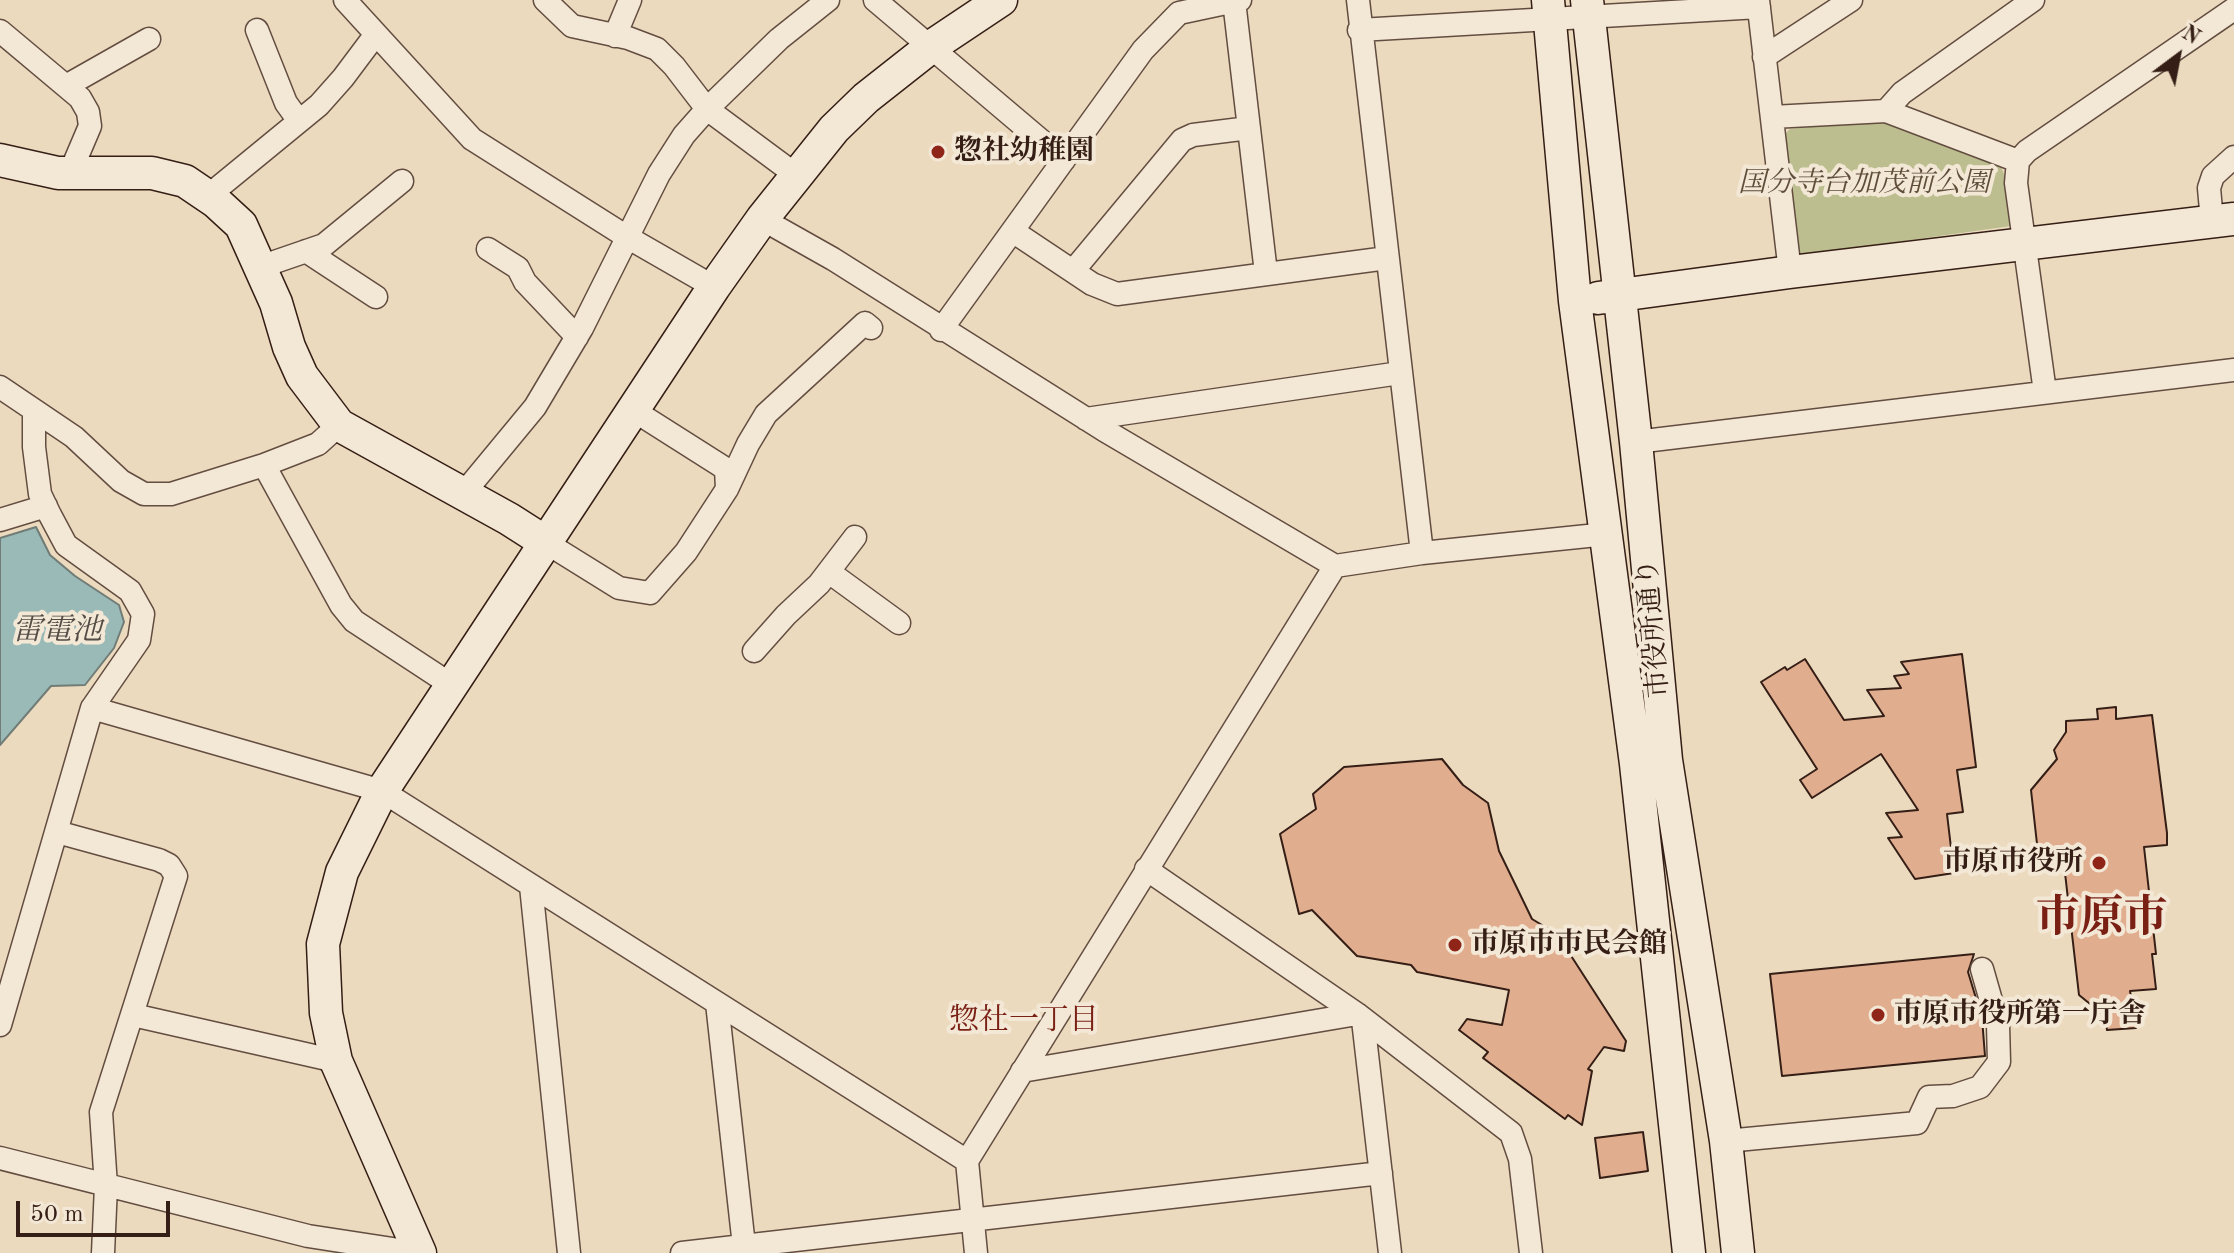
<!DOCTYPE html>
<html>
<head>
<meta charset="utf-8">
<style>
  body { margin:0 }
  #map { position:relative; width:2234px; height:1253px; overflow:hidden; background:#ecdabf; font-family:"Old Standard TT",serif }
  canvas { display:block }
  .north { position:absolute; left:2138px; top:16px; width:80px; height:80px; -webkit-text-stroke:6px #f3e7d5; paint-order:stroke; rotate:32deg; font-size:22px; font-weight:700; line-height:32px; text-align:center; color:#351e15 }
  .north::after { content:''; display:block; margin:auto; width:28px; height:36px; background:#351e15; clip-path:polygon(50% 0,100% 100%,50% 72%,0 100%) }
  .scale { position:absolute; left:16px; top:1201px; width:154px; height:36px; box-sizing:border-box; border:4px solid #351e15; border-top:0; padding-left:10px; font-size:24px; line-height:28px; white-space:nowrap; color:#351e15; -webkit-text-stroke:6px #f3e7d5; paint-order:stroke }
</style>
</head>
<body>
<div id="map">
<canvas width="2234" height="1253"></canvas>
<div class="north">N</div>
<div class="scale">50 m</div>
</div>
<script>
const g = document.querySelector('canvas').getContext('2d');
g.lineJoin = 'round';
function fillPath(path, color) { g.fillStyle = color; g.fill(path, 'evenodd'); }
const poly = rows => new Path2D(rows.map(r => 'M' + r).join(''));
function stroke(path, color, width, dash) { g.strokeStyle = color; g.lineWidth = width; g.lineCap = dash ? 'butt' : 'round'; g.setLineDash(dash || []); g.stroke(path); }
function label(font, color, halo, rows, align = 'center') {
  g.font = font + ' "Old Standard TT","Noto Serif JP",serif'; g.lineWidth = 8; g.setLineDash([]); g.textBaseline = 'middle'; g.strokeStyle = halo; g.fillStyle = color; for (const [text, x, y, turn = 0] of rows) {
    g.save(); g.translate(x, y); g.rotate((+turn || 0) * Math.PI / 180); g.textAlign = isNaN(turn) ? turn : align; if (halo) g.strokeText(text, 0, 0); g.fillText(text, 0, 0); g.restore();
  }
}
const green = poly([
  [1881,119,2001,167,2004,174,2011,226,1796,256,1781,138,1790,129]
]);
const water = poly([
  [36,527,50,555,75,576,119,605,124,622,114,648,85,685,51,686,0,745,0,538,36,527]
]);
const building = poly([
  [1962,654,1976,767,1957,770,1963,812,1947,814,1954,873,1915,879,1888,838,1902,837,1886,813,1918,810,1881,754,1812,798,1800,780,1817,769,1761,682,1785,667,1787,670,1805,659,1844,720,1884,716,1867,690,1901,688,1894,676,1909,674,1901,662,1962,654],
  [2116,707,2116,719,2152,715,2167,833,2167,845,2144,847,2156,954,2152,954,2156,989,2130,991,2136,1028,2107,1030,2105,1016,2079,995,2065,873,2038,853,2031,790,2057,759,2054,750,2066,732,2066,721,2098,719,2097,709,2116,707],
  [1442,759,1463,785,1488,803,1499,851,1532,919,1557,934,1626,1041,1624,1051,1604,1047,1588,1069,1592,1071,1582,1125,1568,1115,1565,1119,1483,1058,1488,1052,1459,1030,1467,1019,1502,1025,1509,990,1417,972,1411,965,1357,956,1312,910,1299,914,1280,834,1316,809,1313,794,1344,767,1442,759],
  [1974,954,1968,972,1982,1018,1985,1056,1782,1076,1770,974,1974,954],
  [1643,1132,1648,1171,1600,1178,1595,1138,1643,1132]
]);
const street = poly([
  [345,0,472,139,627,237,714,287],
  [545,0,572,26,628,38,657,49,674,66,707,109,796,175],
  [875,0,1064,160],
  [1358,0,1422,553],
  [1758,0,1790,272],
  [1234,1,1266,273],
  [257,30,286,103,299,121],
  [1359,30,1759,7],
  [0,31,80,98,88,112,90,126,70,173],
  [615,36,630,0],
  [1764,57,1851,0],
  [66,86,149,39],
  [1886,111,1902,93,2033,0],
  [1772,117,1886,111,2018,161],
  [208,196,319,105,343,78,376,34],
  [762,219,833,259,1104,430,1335,566,1422,553,1607,534],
  [2212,221,2209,188,2213,176,2234,157],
  [1014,232,1092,284,1117,294,1387,258],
  [488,249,518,268,525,282,577,337],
  [306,251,376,297],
  [260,267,324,245,402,181],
  [1073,271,1182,140,1193,135,1249,128],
  [941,330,1143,50,1179,13,1240,0],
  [0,387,74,437,121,481,144,494,171,494,264,465,318,444,339,425],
  [2045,392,2016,183,2018,161,2027,151,2234,9],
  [633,410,726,469,727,489],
  [34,412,34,447,40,494,50,515,66,545,130,591,143,614,139,640,92,708],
  [1086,419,1400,373],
  [1636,442,2234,370],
  [264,465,341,605,354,621,453,686],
  [463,494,535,407,582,328,659,174,684,135,707,109,779,39,828,0],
  [0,520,46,506],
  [545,542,619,588,650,593,686,552,727,489,748,444,766,414,865,323,871,328],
  [829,572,899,623],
  [754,651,786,615,819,584,855,537],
  [57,832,159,860,169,865,176,876,101,1112,106,1186,103,1253],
  [1146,869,1357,1014,1511,1133,1520,1159,1531,1253],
  [531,886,569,1253],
  [717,1003,744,1246],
  [133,1015,336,1061],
  [1363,1020,1390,1253],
  [0,1025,92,708,382,791,967,1161],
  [1022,1071,1357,1014],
  [1726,1141,1917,1123,1929,1097,1953,1096,1980,1087,1999,1062,1998,1025,1982,969],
  [0,1158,308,1236,419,1253],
  [682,1253,1381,1173],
  [976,1253,967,1161,1335,566]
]);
const secondary = poly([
  [1548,0,1575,301,1636,764,1689,1253],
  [1587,0,1636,442,1666,760,1726,1141,1738,1253],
  [0,160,58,173,152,173,185,181,216,202,241,225,276,303,289,347,302,376,339,425,509,519,545,542],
  [1598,298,1790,272,2234,219],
  [420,1253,336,1061,326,1013,323,944,342,872,382,791,714,287,762,219,834,129,866,98,932,46,1001,0]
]);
const markers = [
  [938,152,8,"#8f2418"],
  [2099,863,8,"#8f2418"],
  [1455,945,8,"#8f2418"],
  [1878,1015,8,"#8f2418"]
];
const poiNames = [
  ["惣社幼稚園",954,152],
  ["市原市役所",2083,863,"right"],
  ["市原市市民会館",1471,945],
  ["市原市役所第一庁舎",1894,1015]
];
const parkNames = [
  ["国分寺台加茂前公園",1864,184]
];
const streetNames = [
  ["市役所通り",1654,628,-95]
];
const waterNames = [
  ["雷電池",57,631]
];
const neighbourhoodNames = [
  ["惣社一丁目",1024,1021]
];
const townNames = [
  ["市原市",2102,919]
];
fillPath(green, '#bcbe8f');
fillPath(water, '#99bab7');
stroke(water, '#717c76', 2);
fillPath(building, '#e0ad8f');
stroke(building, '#351e15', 2);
stroke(street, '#634d40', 25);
stroke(secondary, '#351e15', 35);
stroke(street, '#f3e7d5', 22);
stroke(secondary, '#f3e7d5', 32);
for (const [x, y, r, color] of markers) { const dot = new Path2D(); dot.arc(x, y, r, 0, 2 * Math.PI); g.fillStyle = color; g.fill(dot); stroke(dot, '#f3e7d5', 3); }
label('bold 28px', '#351e15', '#f3e7d5', poiNames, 'left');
label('italic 28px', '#5e4e3a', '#f3e7d5', parkNames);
label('28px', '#351e15', '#f3e7d5', streetNames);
label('italic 30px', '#534d46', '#f3e7d5', waterNames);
label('30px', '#7a1f14', '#f3e7d5', neighbourhoodNames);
label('bold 44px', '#7a1f14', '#f3e7d5', townNames);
</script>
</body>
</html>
